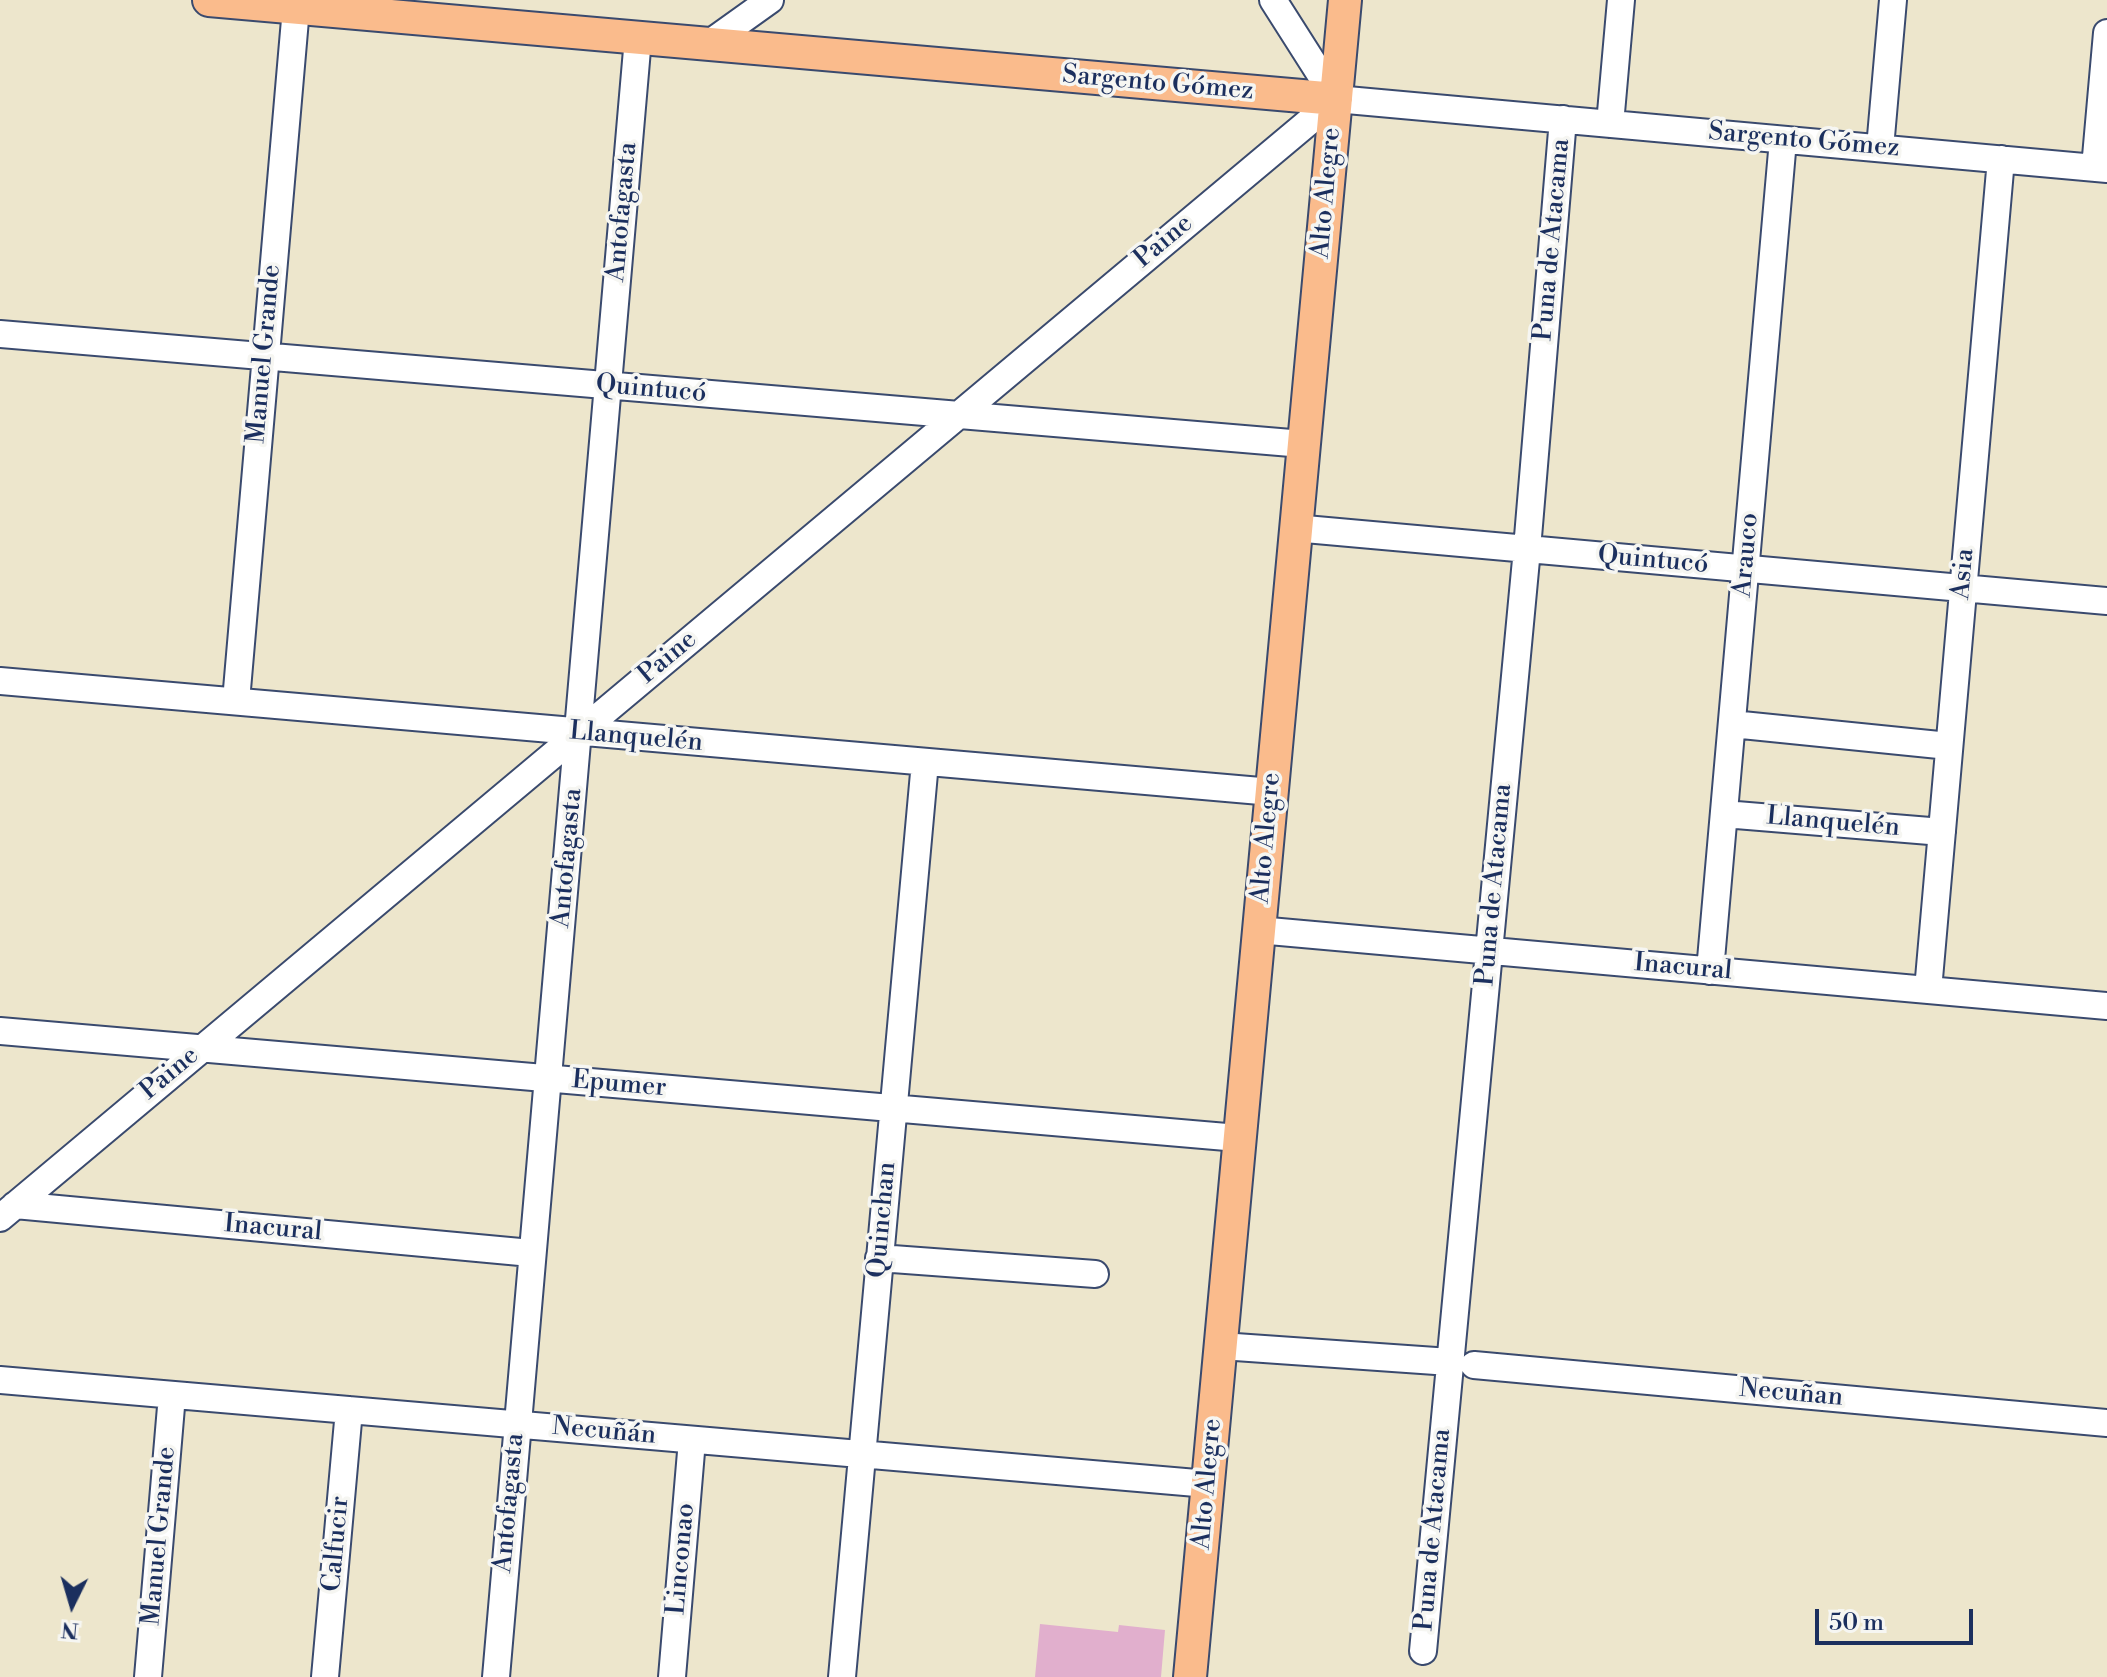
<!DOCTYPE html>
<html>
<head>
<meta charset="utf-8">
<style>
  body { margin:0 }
  #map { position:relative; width:2107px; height:1677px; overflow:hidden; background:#ede6cc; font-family:"Libre Bodoni",serif }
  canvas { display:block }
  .north { position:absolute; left:32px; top:1565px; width:80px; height:80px; -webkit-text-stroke:6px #f6f6f2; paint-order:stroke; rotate:185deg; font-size:22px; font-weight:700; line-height:32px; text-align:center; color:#1b2f5e }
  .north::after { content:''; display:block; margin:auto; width:28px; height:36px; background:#1b2f5e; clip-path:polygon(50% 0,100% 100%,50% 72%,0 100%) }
  .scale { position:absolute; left:1815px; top:1609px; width:158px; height:36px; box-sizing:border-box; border:4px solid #1b2f5e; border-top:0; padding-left:10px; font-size:24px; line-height:28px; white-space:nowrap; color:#1b2f5e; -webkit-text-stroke:6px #f6f6f2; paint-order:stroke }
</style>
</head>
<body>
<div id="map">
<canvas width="2107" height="1677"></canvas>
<div class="north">N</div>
<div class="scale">50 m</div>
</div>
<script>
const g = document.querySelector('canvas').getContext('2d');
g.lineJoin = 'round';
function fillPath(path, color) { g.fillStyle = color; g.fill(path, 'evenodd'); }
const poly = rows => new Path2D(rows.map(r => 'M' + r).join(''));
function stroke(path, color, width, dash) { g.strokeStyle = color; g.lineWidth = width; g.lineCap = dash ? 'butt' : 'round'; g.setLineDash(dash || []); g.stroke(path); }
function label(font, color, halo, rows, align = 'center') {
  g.font = font + ' "Libre Bodoni",serif'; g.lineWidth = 7; g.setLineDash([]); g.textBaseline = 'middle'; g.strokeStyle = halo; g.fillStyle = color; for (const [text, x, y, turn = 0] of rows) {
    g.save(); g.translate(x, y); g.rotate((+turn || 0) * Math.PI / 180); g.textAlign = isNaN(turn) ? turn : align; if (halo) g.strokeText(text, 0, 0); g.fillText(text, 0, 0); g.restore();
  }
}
const building = poly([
  [1040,1624,1118,1632,1119,1625,1165,1630,1161,1677,1035,1677]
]);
const minor = poly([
  [1273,0,1336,99],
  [707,45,770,0],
  [1336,99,2107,169],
  [1610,124,1621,0],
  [1880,148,1893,0],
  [2095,168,2107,33],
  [0,334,1303,444],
  [1294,528,2107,601],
  [0,681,1272,792],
  [236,701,296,8],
  [1732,724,1949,746],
  [1724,814,1942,832],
  [1258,930,2107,1006],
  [1710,971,1783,140],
  [1928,990,2001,159],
  [0,1031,1238,1138],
  [15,1205,531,1253],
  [0,1218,1336,99],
  [879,1258,1095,1274],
  [1221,1346,1450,1362],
  [1474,1365,2107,1423],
  [0,1380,1208,1484],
  [1423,1651,1527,549,1563,119],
  [148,1677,172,1395],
  [325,1677,349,1410],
  [496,1677,638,38],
  [672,1677,692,1440],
  [842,1677,925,762]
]);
const major = poly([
  [209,0,1336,99],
  [1190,1677,1345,0]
]);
const streetNames = [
  ["Sargento Gómez",1158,84,5],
  ["Sargento Gómez",1804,141,5],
  ["Alto Alegre",1327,193,-85],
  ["Antofagasta",623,212,-85],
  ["Puna de Atacama",1553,240,-85],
  ["Paine",1164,242,-40],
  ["Manuel Grande",265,354,-85],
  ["Quintucó",651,390,5],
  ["Arauco",1747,555,-85],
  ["Quintucó",1653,561,5],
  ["Asia",1964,574,-85],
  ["Paine",668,658,-40],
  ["Llanquelén",636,738,5],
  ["Llanquelén",1833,823,5],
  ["Alto Alegre",1267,838,-85],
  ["Antofagasta",568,858,-85],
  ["Puna de Atacama",1495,885,-85],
  ["Inacural",1683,968,5],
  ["Paine",170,1074,-40],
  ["Epumer",619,1085,5],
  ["Quinchan",883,1220,-85],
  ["Inacural",273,1229,5],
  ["Necuñan",1791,1394,5],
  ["Necuñán",604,1432,5],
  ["Alto Alegre",1208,1484,-85],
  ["Antofagasta",510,1503,-85],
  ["Puna de Atacama",1434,1530,-85],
  ["Manuel Grande",160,1536,-85],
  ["Calfucir",337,1544,-85],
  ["Linconao",682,1559,-85]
];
fillPath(building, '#e1afcd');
stroke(minor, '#3a4a6e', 30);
stroke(major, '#3a4a6e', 36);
stroke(minor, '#fff', 26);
stroke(major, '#fabb8c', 32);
label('26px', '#1b2f5e', '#f6f6f2', streetNames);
</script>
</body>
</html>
